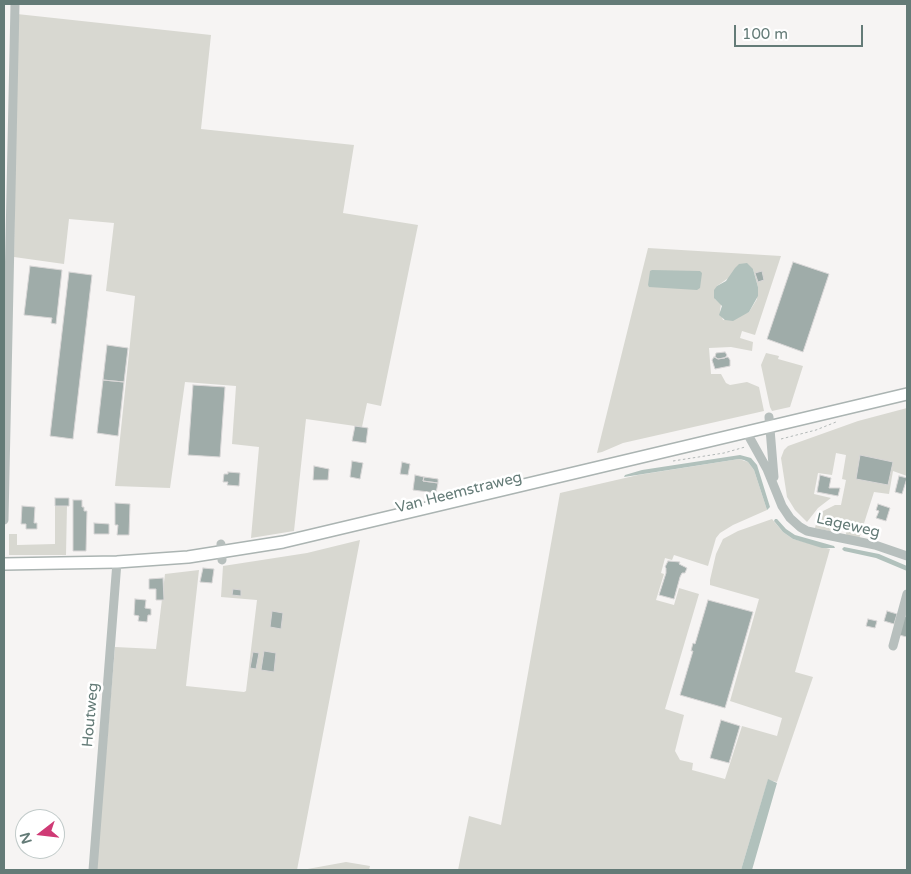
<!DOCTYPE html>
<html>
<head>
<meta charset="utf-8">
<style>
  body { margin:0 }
  #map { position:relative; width:911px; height:874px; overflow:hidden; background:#f6f4f3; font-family:"Varela Round",sans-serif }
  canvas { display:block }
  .frame { position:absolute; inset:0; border:5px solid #647b77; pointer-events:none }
  .north { position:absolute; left:15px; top:809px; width:50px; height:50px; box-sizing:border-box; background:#fff; border:1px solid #c1cac9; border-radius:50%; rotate:254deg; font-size:14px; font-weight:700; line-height:20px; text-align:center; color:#647b77 }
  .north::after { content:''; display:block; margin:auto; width:18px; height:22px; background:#cf3a75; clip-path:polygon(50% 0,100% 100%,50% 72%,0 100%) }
  .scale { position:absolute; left:734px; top:25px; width:129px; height:22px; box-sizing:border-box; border:2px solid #647b77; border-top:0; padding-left:6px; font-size:15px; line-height:18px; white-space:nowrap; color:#647b77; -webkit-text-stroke:4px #fff; paint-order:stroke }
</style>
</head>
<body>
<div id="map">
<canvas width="911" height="874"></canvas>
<div class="frame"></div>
<div class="north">N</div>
<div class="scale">100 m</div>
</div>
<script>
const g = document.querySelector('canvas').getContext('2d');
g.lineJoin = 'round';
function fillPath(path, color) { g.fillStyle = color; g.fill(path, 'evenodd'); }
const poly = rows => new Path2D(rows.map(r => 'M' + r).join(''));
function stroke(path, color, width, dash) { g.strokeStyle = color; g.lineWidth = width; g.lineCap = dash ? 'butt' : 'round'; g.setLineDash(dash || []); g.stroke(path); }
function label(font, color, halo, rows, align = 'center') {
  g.font = font + ' "Varela Round",sans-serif'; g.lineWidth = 5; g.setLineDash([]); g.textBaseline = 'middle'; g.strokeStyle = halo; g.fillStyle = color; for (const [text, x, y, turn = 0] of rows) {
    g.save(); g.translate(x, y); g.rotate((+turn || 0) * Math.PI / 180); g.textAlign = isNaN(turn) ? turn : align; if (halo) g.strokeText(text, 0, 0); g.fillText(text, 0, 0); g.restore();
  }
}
const green = poly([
  [17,14,211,35,201,129,354,145,343,213,418,225,381,406,367,403,362,427,306,419,294,531,251,538,259,447,232,444,236,386,185,382,170,488,115,486,135,296,106,291,114,223,69,219,64,264,14,257],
  [648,248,781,256,755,335,742,331,740,338,753,342,752,351,731,347,709,348,711,374,721,374,726,383,730,385,747,382,759,387,764,411,623,443,602,452,597,453],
  [753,269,758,287,757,299,749,312,723,320,720,311,721,304,715,299,717,286,727,279],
  [766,353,779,356,778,359,803,366,790,407,772,411,770,407,761,365],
  [907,408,907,476,893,471,889,494,874,492,859,539,849,538,846,534,847,525,838,523,836,530,833,532,815,528,817,520,823,511,835,505,841,505,846,480,842,479,846,455,836,453,832,475,818,473,814,494,831,498,818,508,807,522,795,510,787,497,781,458,784,450,788,446,858,421],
  [739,459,748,462,754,470,767,510,733,525,720,533,716,538,708,566,674,555,672,560,665,558,661,573,664,574,656,600,674,605,679,588,699,594,665,709,684,715,675,751,680,760,693,763,692,770,725,779,742,726,777,736,782,718,730,701,759,599,710,585,710,580,716,554,723,539,738,531,772,519,783,532,793,539,830,549,795,672,813,677,777,782,768,780,741,870,458,870,469,816,501,825,560,493,638,475],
  [55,505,67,505,66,555,9,555,9,534,17,534,17,545,55,544],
  [360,540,297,870,96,870,115,647,156,649,165,574,199,570,186,686,244,692,246,691,257,600,221,597,223,566,307,553],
  [346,862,370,866,369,870,302,870]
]);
const water = poly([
  [747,263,753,269,758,287,758,296,749,312,733,321,725,320,719,315,722,306,714,298,714,290,717,286,726,281,735,268,739,264],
  [652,270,700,271,702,273,700,288,697,290,649,287,648,285,650,271],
  [740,455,751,458,757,465,770,507,767,510,754,470,748,462,744,460,739,459,624,477,625,475,642,470],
  [775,519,777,519,786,529,795,535,834,546,835,548,822,548,793,539,783,532,774,521],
  [844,547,879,554,907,566,907,571,876,558,844,551,842,549],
  [768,779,777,783,752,870,741,870]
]);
const building = poly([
  [793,262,829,274,803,352,767,339,793,262],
  [30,266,62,270,56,324,51,323,52,318,24,315,30,266],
  [762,271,764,280,758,282,755,273,762,271],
  [69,272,92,275,73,439,50,436,69,272],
  [107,345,128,348,124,382,103,380,107,345],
  [725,352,727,355,725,358,718,359,715,357,716,353,725,352],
  [714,357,718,359,728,357,730,360,730,366,715,369,712,360,714,357],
  [103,380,124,382,118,436,97,433,103,380],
  [193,385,225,387,220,457,188,455,193,385],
  [355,426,368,428,366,443,352,441,355,426],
  [860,455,893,462,888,485,856,479,860,455],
  [352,461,363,463,360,479,350,477,352,461],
  [402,462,410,464,408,475,400,474,402,462],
  [314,466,329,469,328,480,313,480,314,466],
  [228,472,240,473,239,486,227,485,228,482,223,482,224,474,228,474,228,472],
  [415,475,424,477,423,481,438,483,436,493,413,490,415,475],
  [820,475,831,478,829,488,840,488,838,496,817,492,820,475],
  [899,476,907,478,902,494,895,492,899,476],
  [424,477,438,479,438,483,423,481,424,477],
  [55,498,69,498,69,506,55,506,55,498],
  [73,500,82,500,82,507,84,507,84,511,87,511,86,551,73,551,73,500],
  [115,503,130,504,129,535,117,535,118,525,115,525,115,503],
  [878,504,890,508,886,521,876,518,879,511,876,510,878,504],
  [22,506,35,507,34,523,37,523,37,529,26,529,26,524,21,524,22,506],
  [94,523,109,524,109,534,94,534,94,523],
  [668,561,680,562,679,564,687,568,685,573,682,573,680,577,674,599,659,595,666,573,666,568,665,567,668,561],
  [203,568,214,569,212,583,200,582,203,568],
  [163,578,164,600,156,600,156,589,149,589,149,579,163,578],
  [233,589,241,590,241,596,232,595,233,589],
  [135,599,146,600,145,608,151,609,151,615,148,615,147,622,138,621,139,616,134,615,135,599],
  [708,600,753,612,725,708,680,695,693,651,691,651,693,643,695,644,708,600],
  [272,611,283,613,281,629,270,627,272,611],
  [887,611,897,614,894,624,884,621,887,611],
  [904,616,907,617,907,637,899,635,904,616],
  [868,619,877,621,875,628,866,626,868,619],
  [264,651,276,653,274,672,261,670,264,651],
  [253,652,259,653,256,669,250,668,253,652],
  [721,720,740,726,729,763,710,758,721,720]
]);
const path = poly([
  [781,439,816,430,836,422],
  [673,461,724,453,745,447]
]);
const minor = poly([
  [769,417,774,477],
  [747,433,767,469,782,506,790,518,800,527,807,531,875,545,907,556],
  [4,520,15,4],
  [221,544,222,560],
  [893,646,907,594],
  [93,870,117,562]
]);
const major = poly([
  [4,564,117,562,188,557,283,542,907,394]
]);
const streetNames = [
  ["Van Heemstraweg",459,493,-14],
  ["Lageweg",848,526,13],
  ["Houtweg",91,715,-85]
];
fillPath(green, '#d8d8d1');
fillPath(water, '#b1c1bc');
fillPath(building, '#9faca9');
stroke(building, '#d8d6d6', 1);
stroke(major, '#abb4b2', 14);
stroke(path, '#b2b8b7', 1, [2.5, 2.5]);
stroke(minor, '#b7bfbd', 9);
stroke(major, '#fff', 11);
label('15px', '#647b77', '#fff', streetNames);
</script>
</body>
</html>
